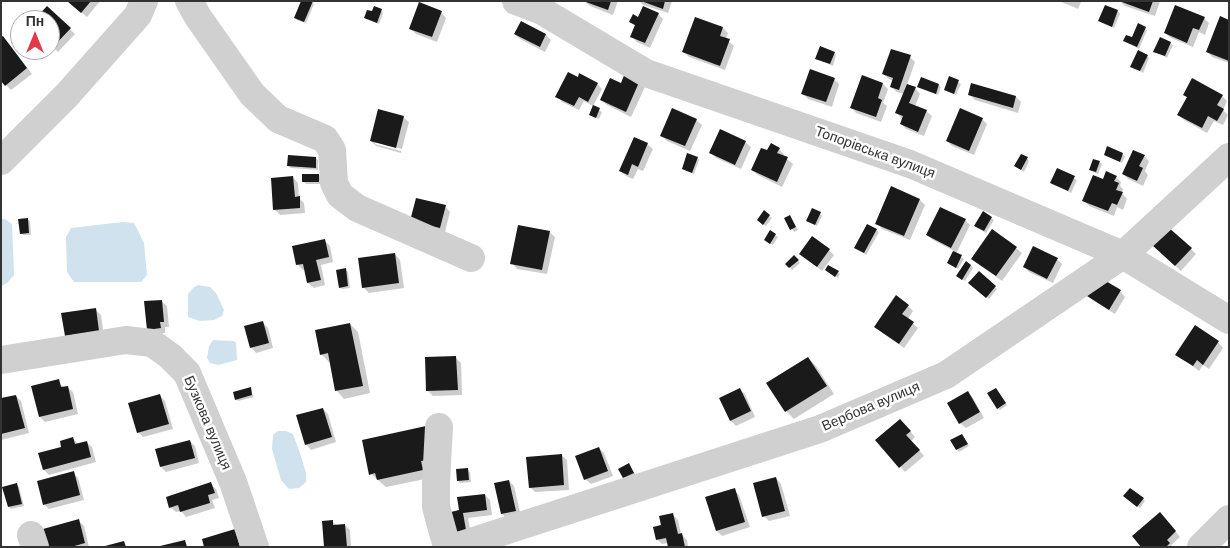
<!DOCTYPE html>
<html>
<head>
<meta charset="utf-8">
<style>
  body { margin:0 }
  #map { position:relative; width:1230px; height:548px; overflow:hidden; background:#fff; font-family:"DM Sans",sans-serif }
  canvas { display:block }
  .frame { position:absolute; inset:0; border:2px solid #333; pointer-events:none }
  .north { position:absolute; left:10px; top:10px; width:50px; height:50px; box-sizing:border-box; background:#fff; border:1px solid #adadad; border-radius:50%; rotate:0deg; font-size:14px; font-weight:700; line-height:20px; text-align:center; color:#333 }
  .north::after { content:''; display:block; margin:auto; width:18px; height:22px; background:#e63946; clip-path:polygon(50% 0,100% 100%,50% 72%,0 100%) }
</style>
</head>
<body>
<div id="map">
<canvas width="1230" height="548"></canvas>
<div class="frame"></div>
<div class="north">Пн</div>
</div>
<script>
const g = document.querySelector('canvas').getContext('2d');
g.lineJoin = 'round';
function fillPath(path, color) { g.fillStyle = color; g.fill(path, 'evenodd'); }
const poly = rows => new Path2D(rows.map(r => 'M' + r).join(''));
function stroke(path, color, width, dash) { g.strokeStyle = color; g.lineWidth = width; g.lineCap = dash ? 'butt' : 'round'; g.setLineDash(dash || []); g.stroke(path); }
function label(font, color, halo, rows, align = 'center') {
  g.font = font + ' "DM Sans",sans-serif'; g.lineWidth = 5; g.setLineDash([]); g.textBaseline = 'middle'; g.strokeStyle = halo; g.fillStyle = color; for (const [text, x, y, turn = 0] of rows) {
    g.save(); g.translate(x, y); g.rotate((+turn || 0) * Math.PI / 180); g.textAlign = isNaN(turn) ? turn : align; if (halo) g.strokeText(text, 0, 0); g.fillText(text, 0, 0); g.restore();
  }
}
const water = poly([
  [1,219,5,219,12,224,14,275,7,283,1,286],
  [123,222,134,223,144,243,147,275,141,282,74,282,67,272,66,237,71,228],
  [198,285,210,287,216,293,224,310,222,316,214,320,200,321,188,317,188,294,193,288],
  [213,340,233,341,236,342,237,360,218,365,210,363,207,358,209,346],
  [278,431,286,431,293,434,300,453,306,473,306,482,299,488,289,489,281,480,272,449,273,435]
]);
const shadow = poly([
  [67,1,100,1,87,17],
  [585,1,618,1,613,15,590,6],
  [639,1,672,1,668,13,643,5],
  [1059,1,1081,1,1081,2,1078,9],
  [1120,1,1160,1,1155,16,1125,6],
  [312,2,314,4,306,23,297,20,295,17],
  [47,8,75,34,58,52,50,44,50,20,36,20],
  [381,10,383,13,379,24,366,18,373,13],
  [1118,11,1120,14,1114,28,1100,21],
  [441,12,446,18,437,42,416,34,410,28],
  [658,14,663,19,650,48,637,42,632,36,636,27,631,22],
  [1204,18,1209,23,1205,35,1199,32,1193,47,1171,38,1165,33],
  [1229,21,1229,63,1212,57,1207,51],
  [521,22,546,35,551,40,545,52,520,39,515,34],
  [723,28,728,33,726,39,734,46,725,70,689,57,684,52],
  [1145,28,1147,30,1139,49,1125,41,1132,38],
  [8,43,32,74,11,90,6,85],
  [1170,43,1173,45,1167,58,1155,51],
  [834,53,836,55,833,66,817,59],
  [1147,56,1149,58,1143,73,1132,66],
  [910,57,915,62,907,85,915,88,920,94,915,106,926,111,932,116,924,136,906,129,901,124,903,119,896,113,904,94,897,92,891,87,893,81,889,79,883,74],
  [626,75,645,87,631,117,607,105,601,100,621,85],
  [578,78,597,84,602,89,593,106,584,101,579,110,562,102,557,96],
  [950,78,961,84,956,95,945,90],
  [834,79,839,84,832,107,808,99,803,94],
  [883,84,888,89,883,103,887,106,881,122,856,113,851,107],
  [972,84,1016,97,1021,102,1018,113,975,100,969,94],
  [939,85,941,87,938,95,918,87],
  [1184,95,1222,96,1227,101,1223,110,1228,115,1223,125,1214,121,1207,133,1184,120,1179,115,1188,98],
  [593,107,602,112,599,119,590,114],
  [403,117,409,122,402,149,375,142,375,144,401,151,401,153,376,146,371,141],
  [982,119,987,124,974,155,952,146,947,141],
  [696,120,702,125,690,151,667,141,661,135],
  [745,142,751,147,741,169,716,158,711,153],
  [647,144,653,149,643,171,638,169,633,179,626,176,621,171],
  [1108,148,1125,156,1122,163,1105,155],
  [779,149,784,154,783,156,793,164,782,187,758,175,752,170,768,152],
  [1144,156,1149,161,1145,171,1148,175,1143,186,1128,179,1123,174],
  [316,158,318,160,318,170,291,168,289,166],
  [697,158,699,160,694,174,683,169],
  [1027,158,1029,161,1024,172,1016,166],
  [1099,162,1102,164,1098,174,1093,172,1091,170],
  [1058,170,1077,180,1071,193,1052,183],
  [319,175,321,177,321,184,306,184,304,182],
  [293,177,298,183,299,198,304,203,305,213,280,215,275,210],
  [1116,177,1121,182,1120,186,1123,189,1122,193,1127,199,1123,210,1117,207,1114,216,1089,206,1084,200,1104,180],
  [920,200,925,205,910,240,882,229,877,223],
  [445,206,450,212,445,232,417,226],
  [820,213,822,216,817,226,808,221],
  [769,216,772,218,766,226,761,223],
  [790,216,798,230,794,232,785,219],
  [991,218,994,220,986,233,978,228],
  [27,219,30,221,31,235,23,235,21,233],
  [965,220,970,225,956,254,964,259,958,269,948,263,954,251,933,240,927,235],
  [876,230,879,232,866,255,856,248],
  [549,232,555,237,547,274,517,269,512,263],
  [770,232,778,237,773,245,767,242],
  [324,240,330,246,333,262,321,265,325,285,314,288,308,283,305,269,303,270,298,265,294,247],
  [1016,248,1022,253,1002,281,978,264],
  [1191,249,1196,254,1181,271,1159,250],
  [829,250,834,255,822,271,801,254],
  [395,254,400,260,404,288,369,293,363,287],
  [794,257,800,263,792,270,787,264],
  [1057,259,1062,264,1053,283,1029,272,1024,266],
  [971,265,973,268,965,281,960,278],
  [345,270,348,272,350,288,342,289,340,287],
  [826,270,838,272,840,274,838,278],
  [979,273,997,289,989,299,970,283],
  [1120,291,1125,297,1115,314,1094,301,1089,296],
  [161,301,167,306,169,327,165,327,165,333,153,334,148,329],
  [908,306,913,311,908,319,918,328,904,348,875,327],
  [95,309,101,315,104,336,71,341],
  [262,322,268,328,273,348,256,353,251,347],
  [350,324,358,332,370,393,344,399,337,391,331,362,329,362,321,354],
  [1218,342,1223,348,1209,369,1203,365,1199,371,1177,354],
  [456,358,461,363,462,395,433,396,428,391],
  [808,358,816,366,834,394,794,419,786,411],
  [58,381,64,388,67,387,73,392,78,414,45,422,40,417],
  [250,389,254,397,238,401,236,399],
  [739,389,745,394,755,417,736,426,731,421,720,399],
  [996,389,1007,405,1000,410,998,408],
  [967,392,973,398,984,418,966,428,960,423],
  [16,396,21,401,29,433,1,440,1,400],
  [160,396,165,401,173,429,143,437,138,432],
  [323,409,328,414,336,442,311,450,306,444],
  [905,425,915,437,911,441,924,456,905,472,877,440],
  [425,428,430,478,386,487,371,474],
  [962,435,969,446,959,452,952,441],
  [73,438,78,444,86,442,92,447,96,462,49,475,44,470,39,454,63,448],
  [189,441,195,446,199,463,166,472,161,467],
  [599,448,604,453,613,476,591,484,585,479],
  [561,455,567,460,569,490,535,492,530,487],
  [629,465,636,475,626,480,624,478],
  [468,470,470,472,471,482,460,483,458,481],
  [73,473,78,478,84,500,49,509,44,504],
  [776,478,781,484,790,516,769,521,764,516],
  [509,481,514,486,521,516,507,519,502,514],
  [211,484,216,489,219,498,212,500,215,508,186,517,181,511,176,512,170,507],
  [16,485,19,487,24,506,11,509,9,507],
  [734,490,739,495,750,527,722,536,717,531,707,498],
  [485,495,490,500,492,515,468,518,471,535,452,532,460,511],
  [1127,498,1143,499,1145,501,1140,508],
  [673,515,678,520,681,534,687,540,688,547,669,547,668,543,662,544,657,539,663,526],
  [1165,519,1180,537,1171,545,1172,547,1143,547],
  [78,520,84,526,89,547,49,547],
  [333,522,337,526,345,525,350,530,351,547,325,547]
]);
const building = poly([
  [67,1,91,1,81,13],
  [301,1,313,1,304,22,294,18],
  [583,1,611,1,608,10],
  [641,1,665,1,663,9],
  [1119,1,1153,1,1149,12],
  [419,2,442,11,432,37,409,29],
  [1105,5,1118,10,1112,27,1098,21],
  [1175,5,1205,17,1199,30,1193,28,1187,43,1164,33],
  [47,6,71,28,52,48,50,45,50,20,34,20],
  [374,6,382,9,377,23,364,18,367,10,372,11],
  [643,6,659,13,645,43,630,37,635,25,629,22,633,14,638,17],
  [1220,16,1229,20,1229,61,1206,52],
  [695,17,723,27,720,36,730,39,720,66,682,52],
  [521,21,546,34,540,47,514,34],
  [1138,23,1146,27,1137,47,1123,41,1126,35,1132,37],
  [3,36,27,68,5,86,1,81,1,37],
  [1160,37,1171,42,1165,56,1153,52],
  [820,46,835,52,830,64,815,59],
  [891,49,911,55,899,90,890,87,893,78,882,74],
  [1138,50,1148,55,1140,71,1130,67],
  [810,69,835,78,826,102,801,94],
  [568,72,578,77,579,73,598,83,588,102,579,97,574,106,555,97],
  [625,73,640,80,626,112,600,100,610,78,621,83],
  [862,75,883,83,878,98,882,100,876,117,850,108],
  [949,76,959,80,954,94,944,90],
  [921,77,939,84,936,94,917,87],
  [1192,78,1223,95,1217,105,1224,109,1217,121,1208,116,1202,128,1177,115,1187,97,1183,95],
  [971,83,1016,96,1013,108,968,95],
  [907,84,916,87,909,103,927,110,918,132,900,124,903,116,895,113],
  [593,105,600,108,596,118,589,115],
  [672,108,697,119,685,146,660,136],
  [960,108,983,118,969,151,946,141],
  [378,109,404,116,396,148,370,141],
  [720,129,746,141,735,165,709,153],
  [634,137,648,143,638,167,632,164,628,175,619,171],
  [771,143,780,148,777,153,788,157,777,182,751,170,761,148,767,150],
  [1107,146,1123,153,1120,162,1104,155],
  [1133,150,1145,155,1139,166,1143,168,1137,181,1122,174],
  [687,153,698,157,692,173,682,169],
  [1021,154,1028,157,1021,170,1014,166],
  [288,155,316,157,316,168,287,166],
  [1093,159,1100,161,1096,172,1089,170],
  [1057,168,1075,176,1068,191,1050,183],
  [1106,171,1117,176,1114,181,1119,183,1116,190,1123,192,1117,205,1112,203,1108,211,1082,201,1093,175,1103,179],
  [302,174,319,174,319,182,302,182],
  [293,176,295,197,300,196,300,208,273,210,271,178],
  [891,186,920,199,904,236,875,224],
  [416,198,446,205,440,228,410,221],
  [940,207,966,219,951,248,926,235],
  [812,208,821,212,815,225,806,221],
  [764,210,770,215,763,225,757,220],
  [983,211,992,217,984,231,974,226],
  [790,215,796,227,790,230,784,218],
  [28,218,29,233,20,234,18,219],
  [867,224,877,229,864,253,854,248],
  [518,225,550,231,542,270,510,264],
  [1168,227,1192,248,1175,266,1152,245],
  [992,229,1017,247,996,276,971,259],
  [770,230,776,234,770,244,764,240],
  [812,236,830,249,817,267,799,254],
  [325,239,329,257,316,260,321,280,307,283,303,264,296,265,292,246],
  [1033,246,1058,258,1047,279,1023,267],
  [953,251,962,255,956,268,947,263],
  [395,253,399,283,362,288,358,258],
  [794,255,799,260,789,268,785,264],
  [966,261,971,265,962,280,956,276],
  [828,265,839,271,835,277,825,270],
  [346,268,348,286,339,288,336,270],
  [979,271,996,286,986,298,968,283],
  [1099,277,1121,290,1109,310,1087,296],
  [896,295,909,305,902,314,914,322,899,344,874,327],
  [162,300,164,322,160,322,161,328,147,330,144,301],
  [96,308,99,331,65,336,61,313],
  [263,321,269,343,250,348,244,326],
  [350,323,363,386,335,391,328,353,320,355,315,330],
  [1195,325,1219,341,1203,365,1197,360,1193,366,1175,355],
  [456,356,458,390,426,391,425,357],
  [808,357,827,386,785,412,766,383],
  [59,379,61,387,68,386,73,409,39,417,31,386],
  [251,387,252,395,235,400,233,392],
  [740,388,751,411,730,421,719,398],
  [996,388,1006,403,997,409,987,393],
  [968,391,980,412,959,424,947,403],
  [160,394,169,424,137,433,128,403],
  [16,395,25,428,1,434,1,398],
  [323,408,332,437,305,445,296,415],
  [900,419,911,431,906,435,920,450,899,468,875,440],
  [426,426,433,459,421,461,423,470,377,480,375,473,369,475,362,440],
  [962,434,968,444,956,450,950,440],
  [73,437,75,444,87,441,91,457,43,470,38,453,61,447,60,441],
  [190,440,195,458,160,467,155,449],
  [599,447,608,471,584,480,575,456],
  [562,454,564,485,529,488,526,457],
  [629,463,634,473,623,478,618,469],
  [468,468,469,480,457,481,456,469],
  [74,471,80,495,43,505,37,481],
  [776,477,785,511,762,517,753,483],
  [509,480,516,511,501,514,494,483],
  [211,482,215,493,208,495,210,503,180,512,178,505,169,508,166,497],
  [17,483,22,504,8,507,2,487],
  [735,488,745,522,716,531,705,497],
  [1130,488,1144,498,1137,507,1123,496],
  [485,494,487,510,463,513,466,530,451,533,447,513,459,510,457,497],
  [1160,512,1176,531,1167,540,1170,543,1166,547,1141,547,1132,536],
  [673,513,678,534,682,533,685,547,668,547,666,538,656,540,653,527,661,525,659,516],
  [79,519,85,543,71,547,48,547,43,529],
  [333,520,333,525,345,524,347,547,324,547,322,521],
  [235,529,240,547,204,547,202,539],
  [185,540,187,547,161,547,160,546],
  [124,541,126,547,105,547,105,546]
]);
const minor = poly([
  [189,1,198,17,252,94,278,119,325,139,332,150,334,183,340,195,357,208,471,258],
  [516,1,542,11,646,73,910,164,1123,255,1229,320],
  [1,161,67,95,138,15,144,1],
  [1,360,126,340,152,343,170,356,187,373,233,482,255,547],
  [439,427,436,483,436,507,447,547],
  [31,535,35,547],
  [455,547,820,429,946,375,1123,255,1229,157],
  [1201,547,1229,519]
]);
const streetNames = [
  ["Топорівська вулиця",875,153,20],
  ["Вербова вулиця",871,407,-23],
  ["Бузкова вулиця",207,423,67]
];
fillPath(water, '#cfe2ee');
fillPath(shadow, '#0003');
fillPath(building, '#1a1a1a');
stroke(minor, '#d0d0d0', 28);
label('14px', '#333', '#fff', streetNames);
</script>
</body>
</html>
